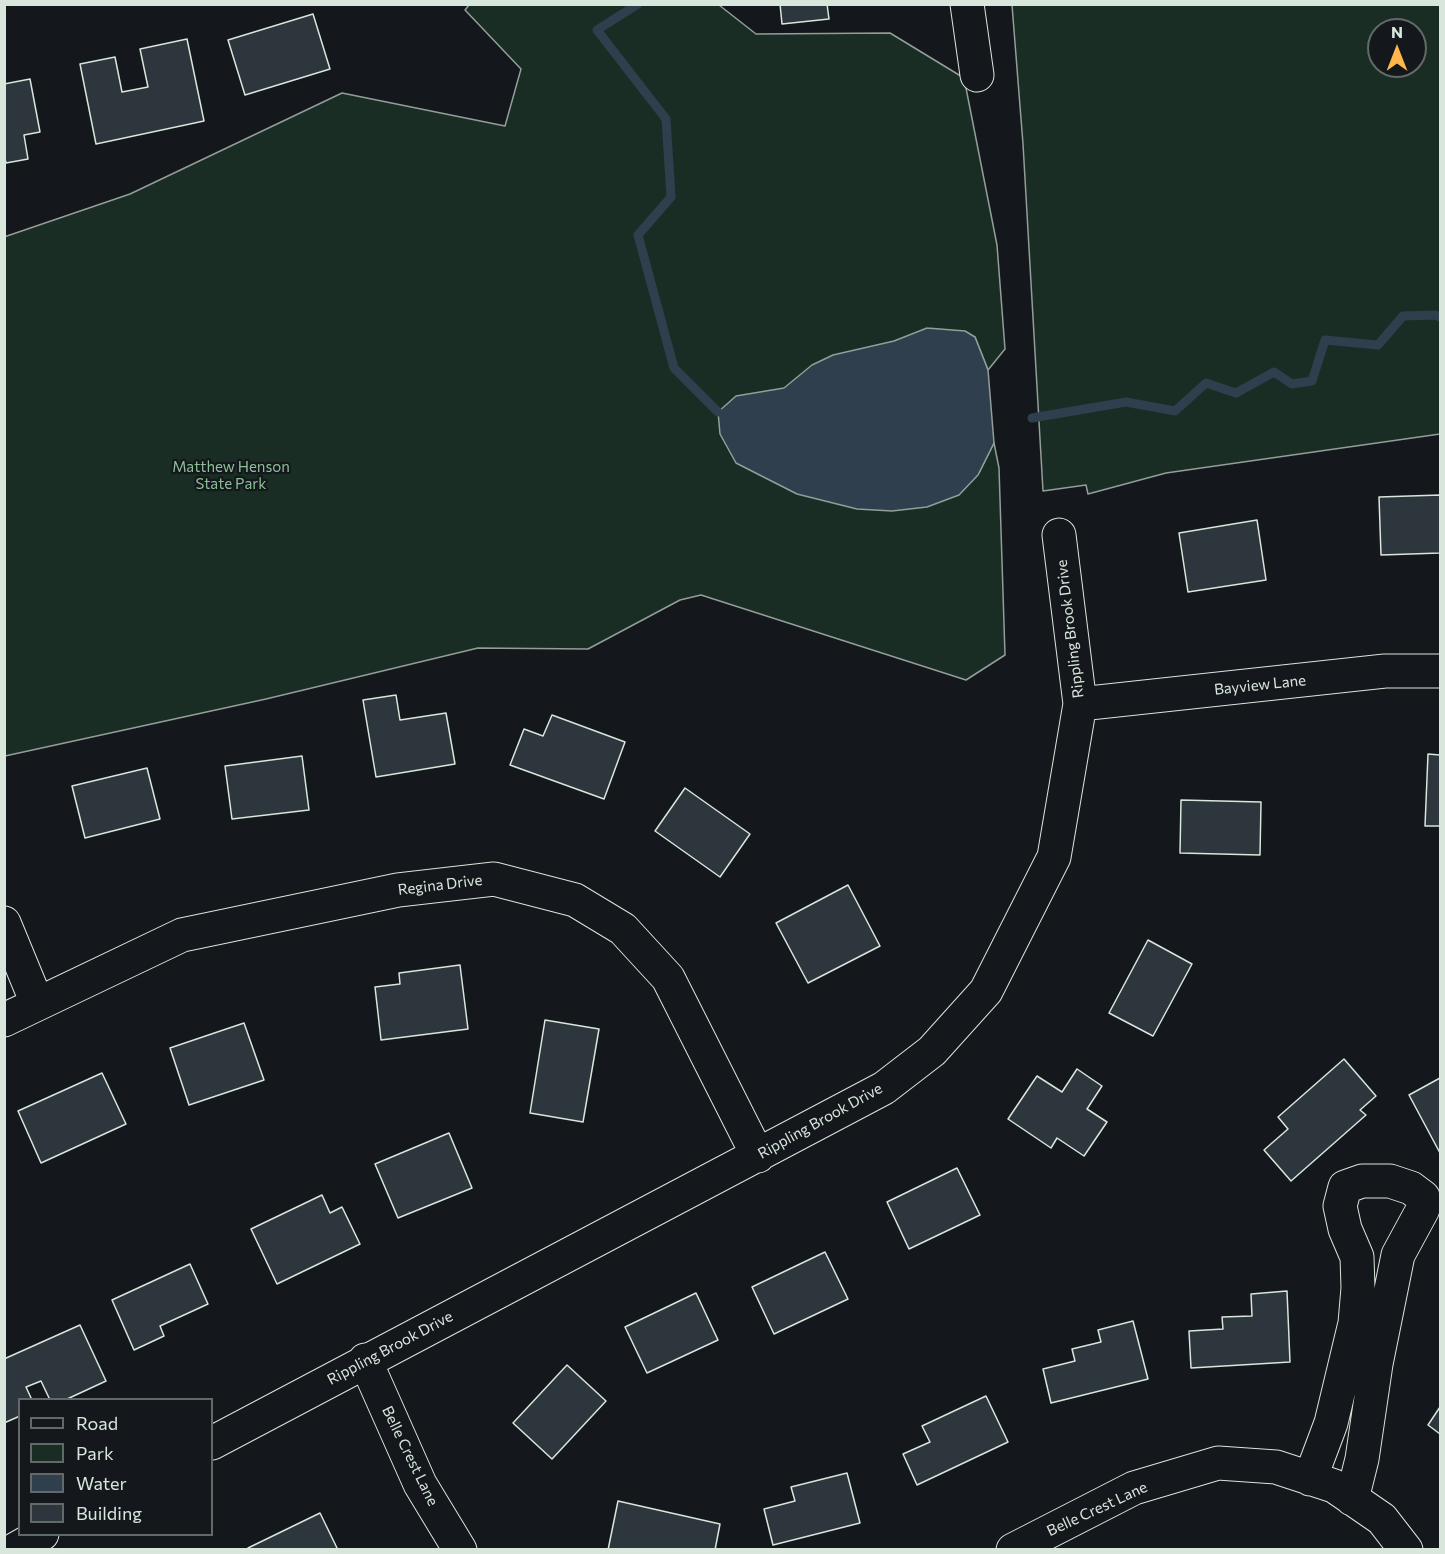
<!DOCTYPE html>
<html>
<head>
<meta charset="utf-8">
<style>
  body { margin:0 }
  #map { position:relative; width:1445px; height:1554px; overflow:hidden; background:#14181c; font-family:Commissioner,sans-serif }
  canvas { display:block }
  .frame { position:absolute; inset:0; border:6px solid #d8e6dc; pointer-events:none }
  .legend { position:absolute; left:18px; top:1398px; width:195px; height:138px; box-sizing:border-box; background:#14181c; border:2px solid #626a69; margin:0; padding:8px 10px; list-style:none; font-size:18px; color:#d8e6dc }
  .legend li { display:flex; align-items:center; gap:12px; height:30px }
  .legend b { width:30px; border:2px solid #626a69 }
  .north { position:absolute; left:1367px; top:18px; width:60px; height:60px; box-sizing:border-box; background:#14181c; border:2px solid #626a69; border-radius:50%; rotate:0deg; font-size:16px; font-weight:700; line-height:24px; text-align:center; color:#d8e6dc }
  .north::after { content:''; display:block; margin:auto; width:21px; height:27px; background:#ffb74d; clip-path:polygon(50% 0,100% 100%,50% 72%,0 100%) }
</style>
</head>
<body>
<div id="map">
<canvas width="1445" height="1554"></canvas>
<div class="frame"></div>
<ul class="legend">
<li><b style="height:8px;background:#14181c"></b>Road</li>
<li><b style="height:16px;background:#1a2d24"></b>Park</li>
<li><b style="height:16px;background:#2f3f4d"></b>Water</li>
<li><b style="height:16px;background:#2c363c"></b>Building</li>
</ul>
<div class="north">N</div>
</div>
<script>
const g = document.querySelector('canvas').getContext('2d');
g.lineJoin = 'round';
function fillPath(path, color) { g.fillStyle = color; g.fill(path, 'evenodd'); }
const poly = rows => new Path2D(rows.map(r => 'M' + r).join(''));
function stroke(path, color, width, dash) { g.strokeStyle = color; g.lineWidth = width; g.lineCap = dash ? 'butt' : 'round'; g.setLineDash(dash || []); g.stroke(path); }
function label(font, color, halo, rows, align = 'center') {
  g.font = font + ' Commissioner,sans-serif'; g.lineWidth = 4.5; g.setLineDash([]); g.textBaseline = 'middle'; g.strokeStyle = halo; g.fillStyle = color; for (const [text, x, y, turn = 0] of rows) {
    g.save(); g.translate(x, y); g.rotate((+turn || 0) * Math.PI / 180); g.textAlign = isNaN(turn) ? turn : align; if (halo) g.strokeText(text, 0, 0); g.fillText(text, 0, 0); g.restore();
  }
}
const green = poly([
  [469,5,719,5,756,34,890,33,964,78,997,245,1005,349,988,370,975,337,979,473,994,443,999,468,1005,655,966,680,701,595,680,600,588,649,478,648,266,699,5,756,4,237,130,194,342,93,505,126,521,69,465,10,469,5],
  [1012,5,1440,5,1440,434,1166,473,1088,494,1086,485,1043,491,1023,144,1012,5],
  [1379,30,1415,30,1415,66,1379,66,1379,30]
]);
const water = poly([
  [927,328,965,331,975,337,988,370,994,443,978,475,959,495,927,507,892,511,857,509,797,494,736,463,720,434,718,412,736,396,784,388,812,365,833,355,894,341,927,328]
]);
const stream = poly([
  [638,4,597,30,666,119,671,197,638,235,674,368,718,412],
  [1032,418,1126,402,1175,411,1206,383,1236,393,1274,372,1292,384,1312,381,1325,340,1378,345,1403,316,1435,315,1440,317]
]);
const building = poly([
  [780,4,827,4,829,19,782,24,780,4],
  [313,14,330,69,245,95,228,40,313,14],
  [187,39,204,121,96,144,80,64,115,57,122,92,148,87,140,49,187,39],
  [30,79,40,132,24,135,28,159,6,163,4,154,4,84,30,79],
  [1440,495,1440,553,1381,555,1379,497,1440,495],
  [1257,520,1266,580,1188,592,1179,533,1257,520],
  [396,695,400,720,446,713,455,764,376,777,363,700,396,695],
  [552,715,625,742,604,799,510,765,524,729,543,736,552,715],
  [1428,754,1440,755,1440,826,1425,826,1428,754],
  [302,756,309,810,232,819,225,766,302,756],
  [147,768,160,819,85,838,72,786,147,768],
  [685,788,750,834,720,877,655,831,685,788],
  [1181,800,1261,802,1260,855,1180,853,1181,800],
  [848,885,880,946,808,983,776,923,848,885],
  [1148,940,1192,964,1153,1036,1109,1013,1148,940],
  [460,965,468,1029,381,1040,375,987,400,984,399,973,460,965],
  [545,1020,599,1029,583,1122,530,1113,545,1020],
  [244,1023,264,1080,189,1105,170,1048,244,1023],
  [1344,1059,1376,1096,1360,1110,1366,1115,1291,1181,1264,1150,1288,1129,1278,1117,1344,1059],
  [1077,1069,1102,1086,1087,1109,1107,1122,1084,1156,1057,1138,1051,1148,1008,1119,1037,1076,1062,1092,1077,1069],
  [102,1073,126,1124,41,1163,18,1111,102,1073],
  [1440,1078,1440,1153,1409,1095,1440,1078],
  [449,1133,472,1188,398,1218,375,1164,449,1133],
  [957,1168,980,1215,909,1249,887,1202,957,1168],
  [322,1195,330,1213,342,1207,360,1244,277,1284,251,1229,322,1195],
  [825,1252,848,1299,774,1334,752,1287,825,1252],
  [190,1264,208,1304,160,1326,164,1336,134,1350,112,1300,190,1264],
  [1287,1291,1290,1362,1191,1368,1189,1331,1223,1329,1222,1317,1252,1316,1251,1294,1287,1291],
  [696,1293,718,1340,647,1373,625,1327,696,1293],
  [1133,1321,1148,1379,1051,1403,1043,1369,1075,1361,1072,1349,1101,1342,1098,1330,1133,1321],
  [80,1325,106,1381,65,1400,50,1400,41,1381,26,1387,32,1400,20,1400,20,1416,4,1423,4,1359,80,1325],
  [567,1365,606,1401,552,1459,513,1423,567,1365],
  [986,1396,1008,1442,917,1485,903,1454,930,1442,922,1426,986,1396],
  [1440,1407,1440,1434,1428,1425,1440,1407],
  [847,1473,860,1523,773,1545,764,1509,795,1501,791,1487,847,1473],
  [618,1501,720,1524,715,1550,608,1550,618,1501],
  [320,1513,338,1550,249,1550,248,1548,320,1513]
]);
const minor = poly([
  [967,4,977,75],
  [1080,704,1385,671,1440,671],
  [4,923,37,1003],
  [4,1020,182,935,398,890,494,879,575,900,623,929,668,978,758,1156],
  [365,1360,420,1484,460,1550],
  [212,1443,884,1088,932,1051,986,991,1054,857,1080,704,1059,535],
  [1310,1479,1331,1423,1355,1323,1358,1288,1357,1257,1345,1229,1340,1206,1345,1187,1362,1181,1390,1181,1411,1188,1423,1197,1423,1209,1398,1255,1376,1364,1362,1459,1352,1499],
  [14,1550,42,1534],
  [1013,1550,1134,1488,1218,1463,1276,1467,1334,1486,1382,1519,1406,1550]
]);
const parkNames = [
  ["Matthew Henson",231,467],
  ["State Park",231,484]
];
const streetNames = [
  ["Rippling Brook Drive",1070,629,-97],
  ["Bayview Lane",1260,685,-6],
  ["Regina Drive",440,885,-7],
  ["Rippling Brook Drive",820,1121,-29],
  ["Rippling Brook Drive",390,1348,-28],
  ["Belle Crest Lane",410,1456,64],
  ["Belle Crest Lane",1097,1509,-25]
];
fillPath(green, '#1a2d24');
stroke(green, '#939e99', 1.5);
fillPath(water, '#2f3f4d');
stroke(water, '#939e99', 1.5);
stroke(stream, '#2f3f4d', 9);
fillPath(building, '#2c363c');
stroke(building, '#d8e6dc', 1.5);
stroke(minor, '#d8e6dc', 35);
stroke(minor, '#14181c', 33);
label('15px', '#8ac095', '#14181c', parkNames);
label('15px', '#d8e6dc', '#14181c', streetNames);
</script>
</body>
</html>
